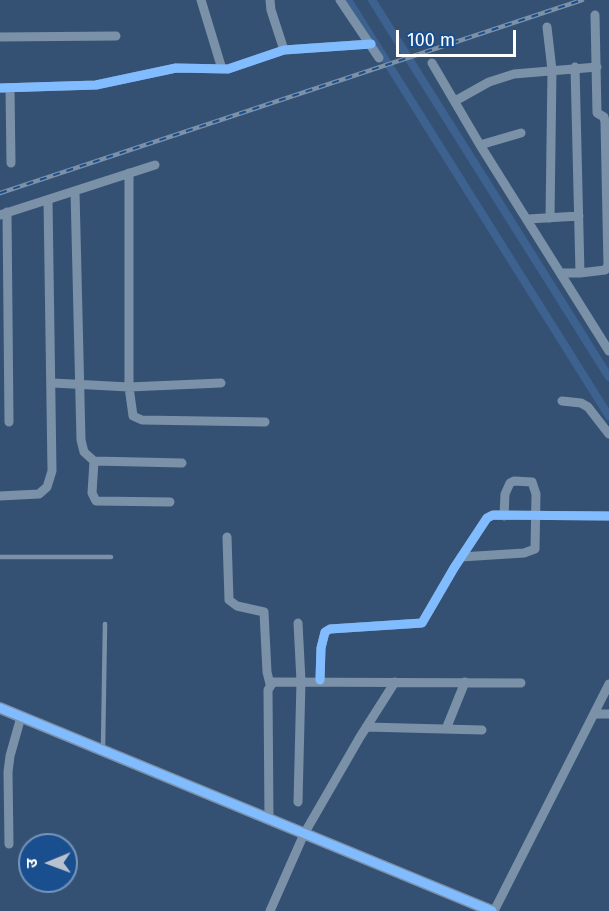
<!DOCTYPE html>
<html>
<head>
<meta charset="utf-8">
<style>
  body { margin:0 }
  #map { position:relative; width:609px; height:911px; overflow:hidden; background:#345174; font-family:"Fira Sans","Noto Sans Devanagari",sans-serif }
  canvas { display:block }
  .north { position:absolute; left:18px; top:833px; width:60px; height:60px; box-sizing:border-box; background:#194e8f; border:2px solid #7595bc; border-radius:50%; rotate:269deg; font-size:16px; font-weight:700; line-height:24px; text-align:center; color:#fff }
  .north::after { content:''; display:block; margin:auto; width:21px; height:27px; background:#b8c2ce; clip-path:polygon(50% 0,100% 100%,50% 72%,0 100%) }
  .scale { position:absolute; left:396px; top:30px; width:120px; height:27px; box-sizing:border-box; border:3px solid #fff; border-top:0; padding-left:8px; font-size:18px; line-height:21px; white-space:nowrap; color:#fff; -webkit-text-stroke:4px #194e8f; paint-order:stroke }
</style>
</head>
<body>
<div id="map">
<canvas width="609" height="911"></canvas>
<div class="north">उ</div>
<div class="scale">100 m</div>
</div>
<script>
const g = document.querySelector('canvas').getContext('2d');
g.lineJoin = 'round';
const poly = rows => new Path2D(rows.map(r => 'M' + r).join(''));
function stroke(path, color, width, dash) { g.strokeStyle = color; g.lineWidth = width; g.lineCap = dash ? 'butt' : 'round'; g.setLineDash(dash || []); g.stroke(path); }
const canal = poly([
  [348,0,609,416],
  [372,0,609,377]
]);
const service = poly([
  [0,557,111,557],
  [103,748,105,624]
]);
const minor = poly([
  [201,0,222,69],
  [270,0,271,10,284,50],
  [340,0,379,58],
  [547,27,552,70,550,218],
  [0,37,116,36],
  [432,63,480,145,609,351],
  [0,88,96,85,176,68,228,69,284,50,371,44],
  [10,88,11,163],
  [455,101,489,82,514,74,597,67],
  [480,145,521,133],
  [129,173,129,387,133,416,142,420,265,422],
  [75,191,81,440,84,452,94,461,182,463],
  [7,212,9,422],
  [0,215,155,165],
  [528,219,579,216],
  [560,273,580,273,575,67],
  [580,273,605,270,608,266,605,122,604,117,597,113,595,15],
  [53,383,129,387,221,383],
  [562,401,581,403,588,407,609,434],
  [94,461,92,493,96,501,170,502],
  [0,496,39,494,47,487,52,471,48,200],
  [227,537,229,600,237,606,264,612,267,672,270,684],
  [461,557,524,553,535,549,536,494,532,482,514,481,510,483,505,494,504,516],
  [298,623,301,681,298,802],
  [320,680,321,648,325,632,330,629,422,623,454,568,487,518,493,515,609,516],
  [594,714,609,714],
  [366,727,482,730],
  [446,729,465,682],
  [269,820,268,690,273,682,521,683],
  [9,844,8,772,10,756,21,717],
  [270,911,304,834,360,737,395,682],
  [494,911,609,684]
]);
const tertiary = poly([
  [0,708,492,911]
]);
const rail = poly([
  [0,193,582,0]
]);
const cycleway = poly([
  [0,88,96,85,176,68,228,69,284,50,371,44],
  [320,680,321,648,325,632,330,629,422,623,454,568,487,518,493,515,609,516],
  [0,708,492,911]
]);
stroke(canal, '#3d6290', 8);
stroke(service, '#7b91a8', 4.5);
stroke(minor, '#7b91a8', 9);
stroke(tertiary, '#7b91a8', 12);
stroke(rail, '#7c91a7', 4.5);
stroke(rail, '#194e8f', 2, [7]);
stroke(cycleway, '#80bcff', 9);
</script>
</body>
</html>
